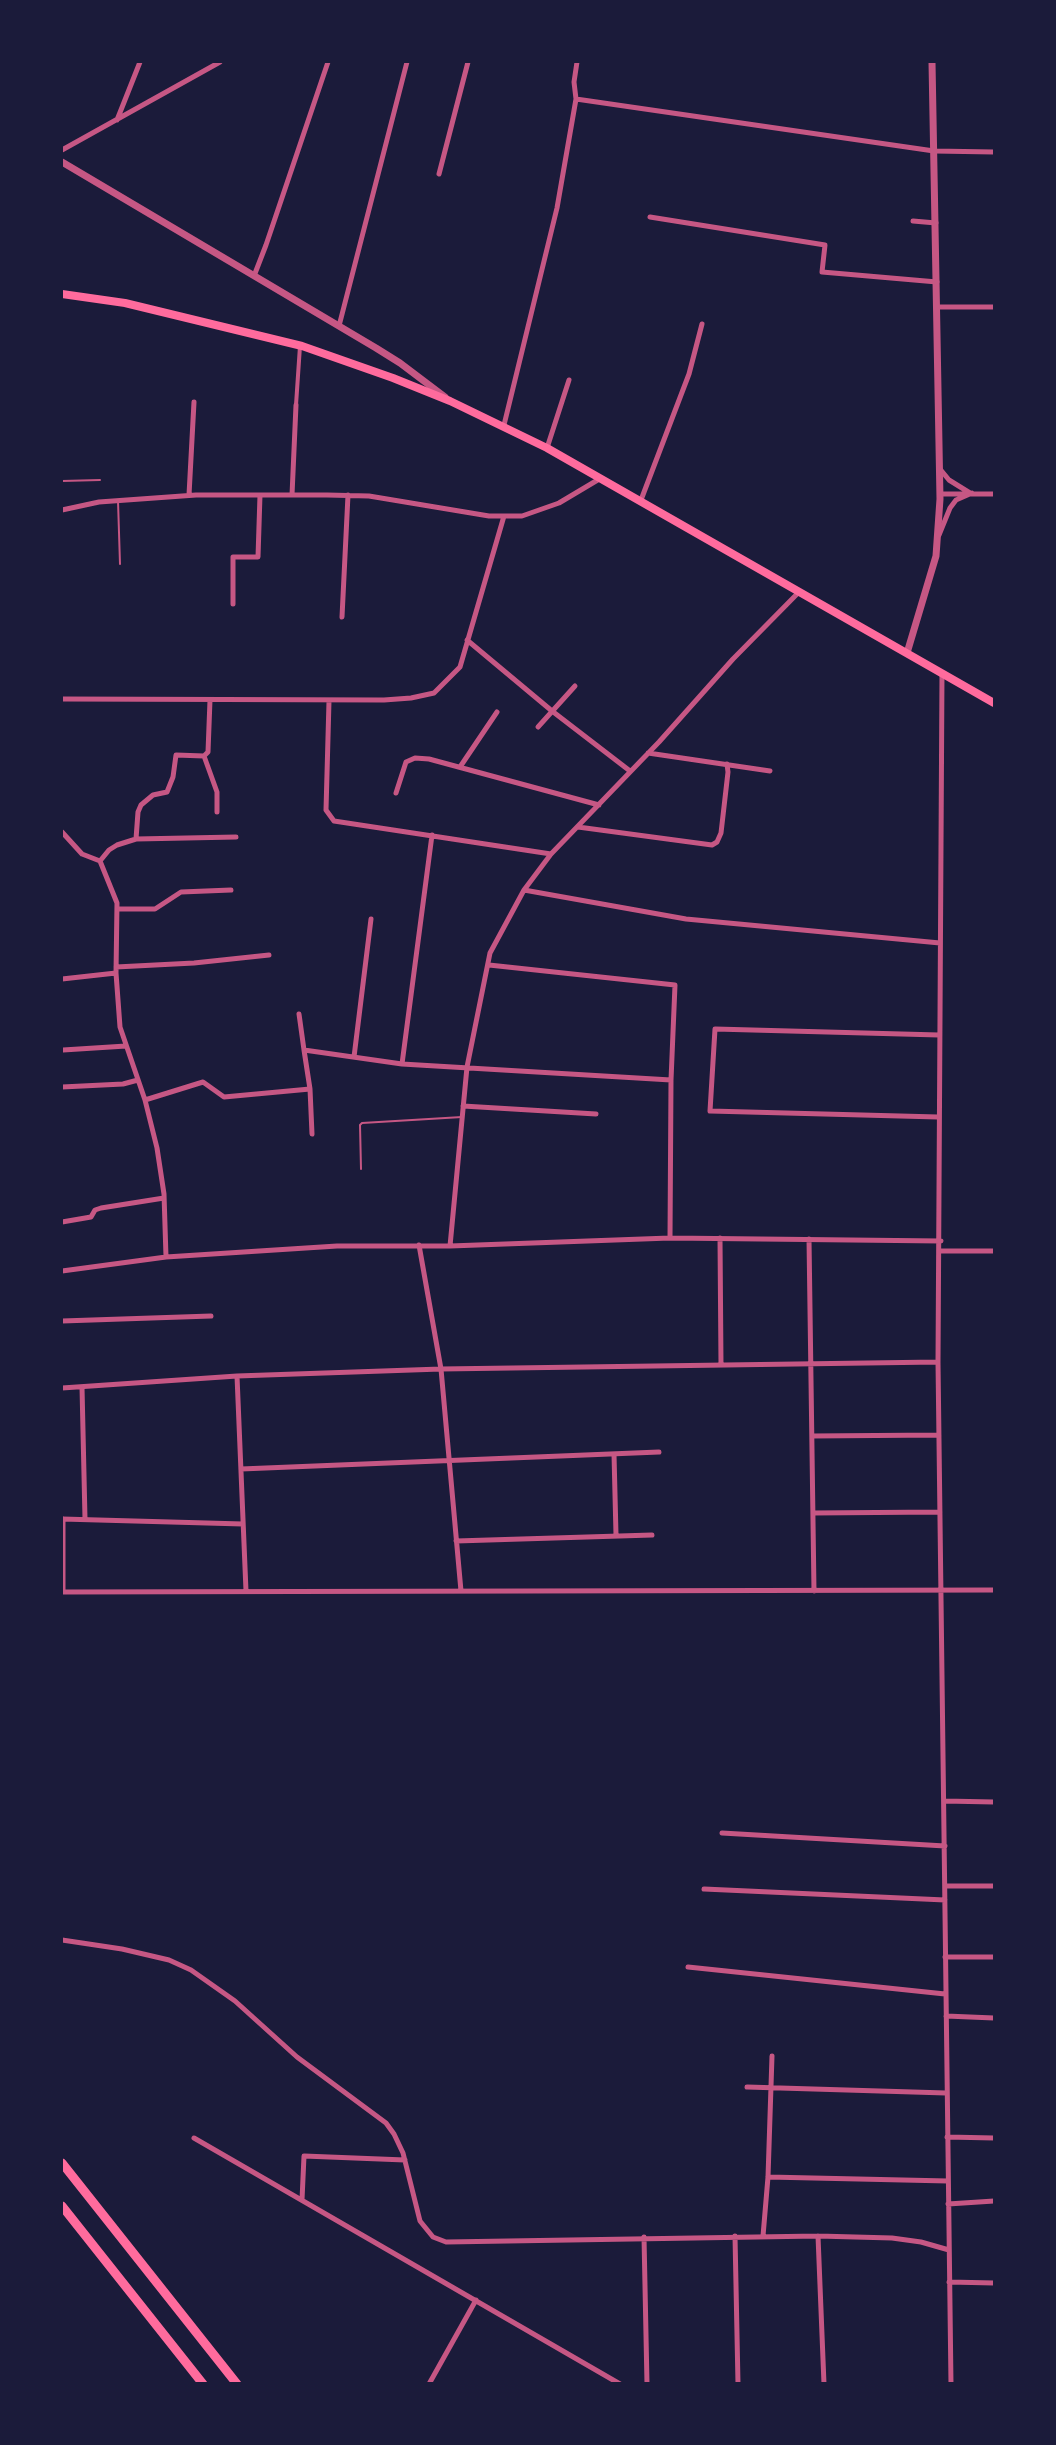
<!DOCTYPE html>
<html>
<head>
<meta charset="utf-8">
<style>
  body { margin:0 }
  #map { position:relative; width:1056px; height:2445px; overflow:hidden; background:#1b1b3a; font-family:"DM Sans",sans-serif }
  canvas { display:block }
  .frame { position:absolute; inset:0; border:63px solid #1b1b3a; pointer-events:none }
</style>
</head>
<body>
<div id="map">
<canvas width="1056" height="2445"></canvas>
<div class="frame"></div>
</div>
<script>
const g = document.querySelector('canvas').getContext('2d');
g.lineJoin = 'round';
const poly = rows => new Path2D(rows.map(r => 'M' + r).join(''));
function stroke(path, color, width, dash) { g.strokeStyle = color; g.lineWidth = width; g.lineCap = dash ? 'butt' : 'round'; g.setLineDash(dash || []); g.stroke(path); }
const service = poly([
  [62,481,100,480],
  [118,501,120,564],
  [361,1169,360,1125,362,1123,462,1117]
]);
const pedestrian = poly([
  [296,405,300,346]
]);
const minor = poly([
  [576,99,934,151,994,152],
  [117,120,140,62],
  [62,150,220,62],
  [439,174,468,62],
  [650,217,825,245,822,272,937,282],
  [913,221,936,223],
  [254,276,266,245,328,62],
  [938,307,994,307],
  [339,326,407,62],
  [504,425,557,208,576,99,574,82,577,62],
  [547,448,569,380],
  [940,469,949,480,970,493],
  [940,494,994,494],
  [189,495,194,402],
  [292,495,296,405],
  [641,500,689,374,702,324],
  [62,510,99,502,196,495,327,495,369,496,489,516,522,516,559,503,601,478],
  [939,535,950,508,956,500,972,493],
  [233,604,233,557,258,557,260,495],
  [342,617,348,495],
  [467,640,552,711,630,771],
  [942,673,938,1362,951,2384],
  [62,699,384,700,411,698,434,693,460,667,504,516],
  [329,701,326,810,334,821,551,854],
  [538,727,575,686],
  [648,753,770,771],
  [204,756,217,792,217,812],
  [460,767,497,712],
  [396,793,406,762,415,758,429,759,599,805],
  [578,827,712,845,717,842,721,833,728,772,727,764],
  [62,832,82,854,100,861],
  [136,839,236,837],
  [100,861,117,903,116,973,120,1027,145,1100,157,1148,164,1194,166,1257],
  [100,861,109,850,117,845,136,839,138,812,141,805,153,795,167,792,173,777,176,755,204,756,208,752,210,700],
  [524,890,686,919,940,943],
  [117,909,155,909,181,892,231,890],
  [489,965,675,985,671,1080,670,1238],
  [116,967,194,963,269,955],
  [62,979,116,973],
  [299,1014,304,1050,402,1064,671,1080],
  [63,1050,126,1046],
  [304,1050,310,1089,312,1134],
  [354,1057,371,919],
  [402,1064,432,835],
  [62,1087,123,1084,138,1080],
  [145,1100,203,1082,224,1097,310,1089],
  [463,1106,596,1114],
  [938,1117,710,1111,715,1029,939,1035],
  [62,1222,91,1217,95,1210,101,1208,164,1198],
  [720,1238,721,1365],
  [809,1239,814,1591],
  [419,1245,441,1369,461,1591],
  [450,1246,467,1067,490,953,524,890,551,854,659,742,733,659,799,592],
  [941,1251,994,1251],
  [62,1271,166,1257,337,1246,450,1246,670,1238,941,1241],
  [62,1321,211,1316],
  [237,1376,246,1591],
  [82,1387,85,1519],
  [62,1388,237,1376,441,1369,938,1362],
  [812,1436,939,1435],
  [614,1454,616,1535],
  [241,1469,659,1452],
  [813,1513,940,1512],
  [62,1519,243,1524],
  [456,1541,652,1535],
  [62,1592,994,1590],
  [63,1592,63,1519],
  [944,1801,994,1802],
  [722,1833,945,1846],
  [945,1886,994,1886],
  [704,1889,945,1900],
  [62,1940,122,1949,169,1960,191,1970,235,2001,297,2057,386,2123,394,2134,403,2153,420,2221,433,2237,446,2242,818,2236,892,2238,921,2242,949,2250],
  [945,1957,994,1957],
  [688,1967,945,1994],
  [946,2016,994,2018],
  [747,2087,946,2093],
  [947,2137,994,2138],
  [194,2138,620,2384],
  [768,2177,948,2181],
  [302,2200,304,2156,405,2160],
  [948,2204,994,2201],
  [735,2236,738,2384],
  [763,2236,768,2177,772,2056],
  [818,2236,824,2384],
  [644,2237,647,2384],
  [949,2282,994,2283],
  [429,2384,476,2300]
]);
const tertiary = poly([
  [62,162,376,348,400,363,445,397],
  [907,653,936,556,940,499,932,62]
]);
const secondary = poly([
  [62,294,125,303,302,346,393,378,450,401,547,448,994,703]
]);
const motorway = poly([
  [62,2163,237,2384],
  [62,2206,203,2384]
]);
stroke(service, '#c65784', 2);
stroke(pedestrian, '#c65784', 4);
stroke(minor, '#c65784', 5);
stroke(tertiary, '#c65784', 7);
stroke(secondary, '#ff6b9d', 8);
stroke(motorway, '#ff6b9d', 9);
</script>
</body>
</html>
